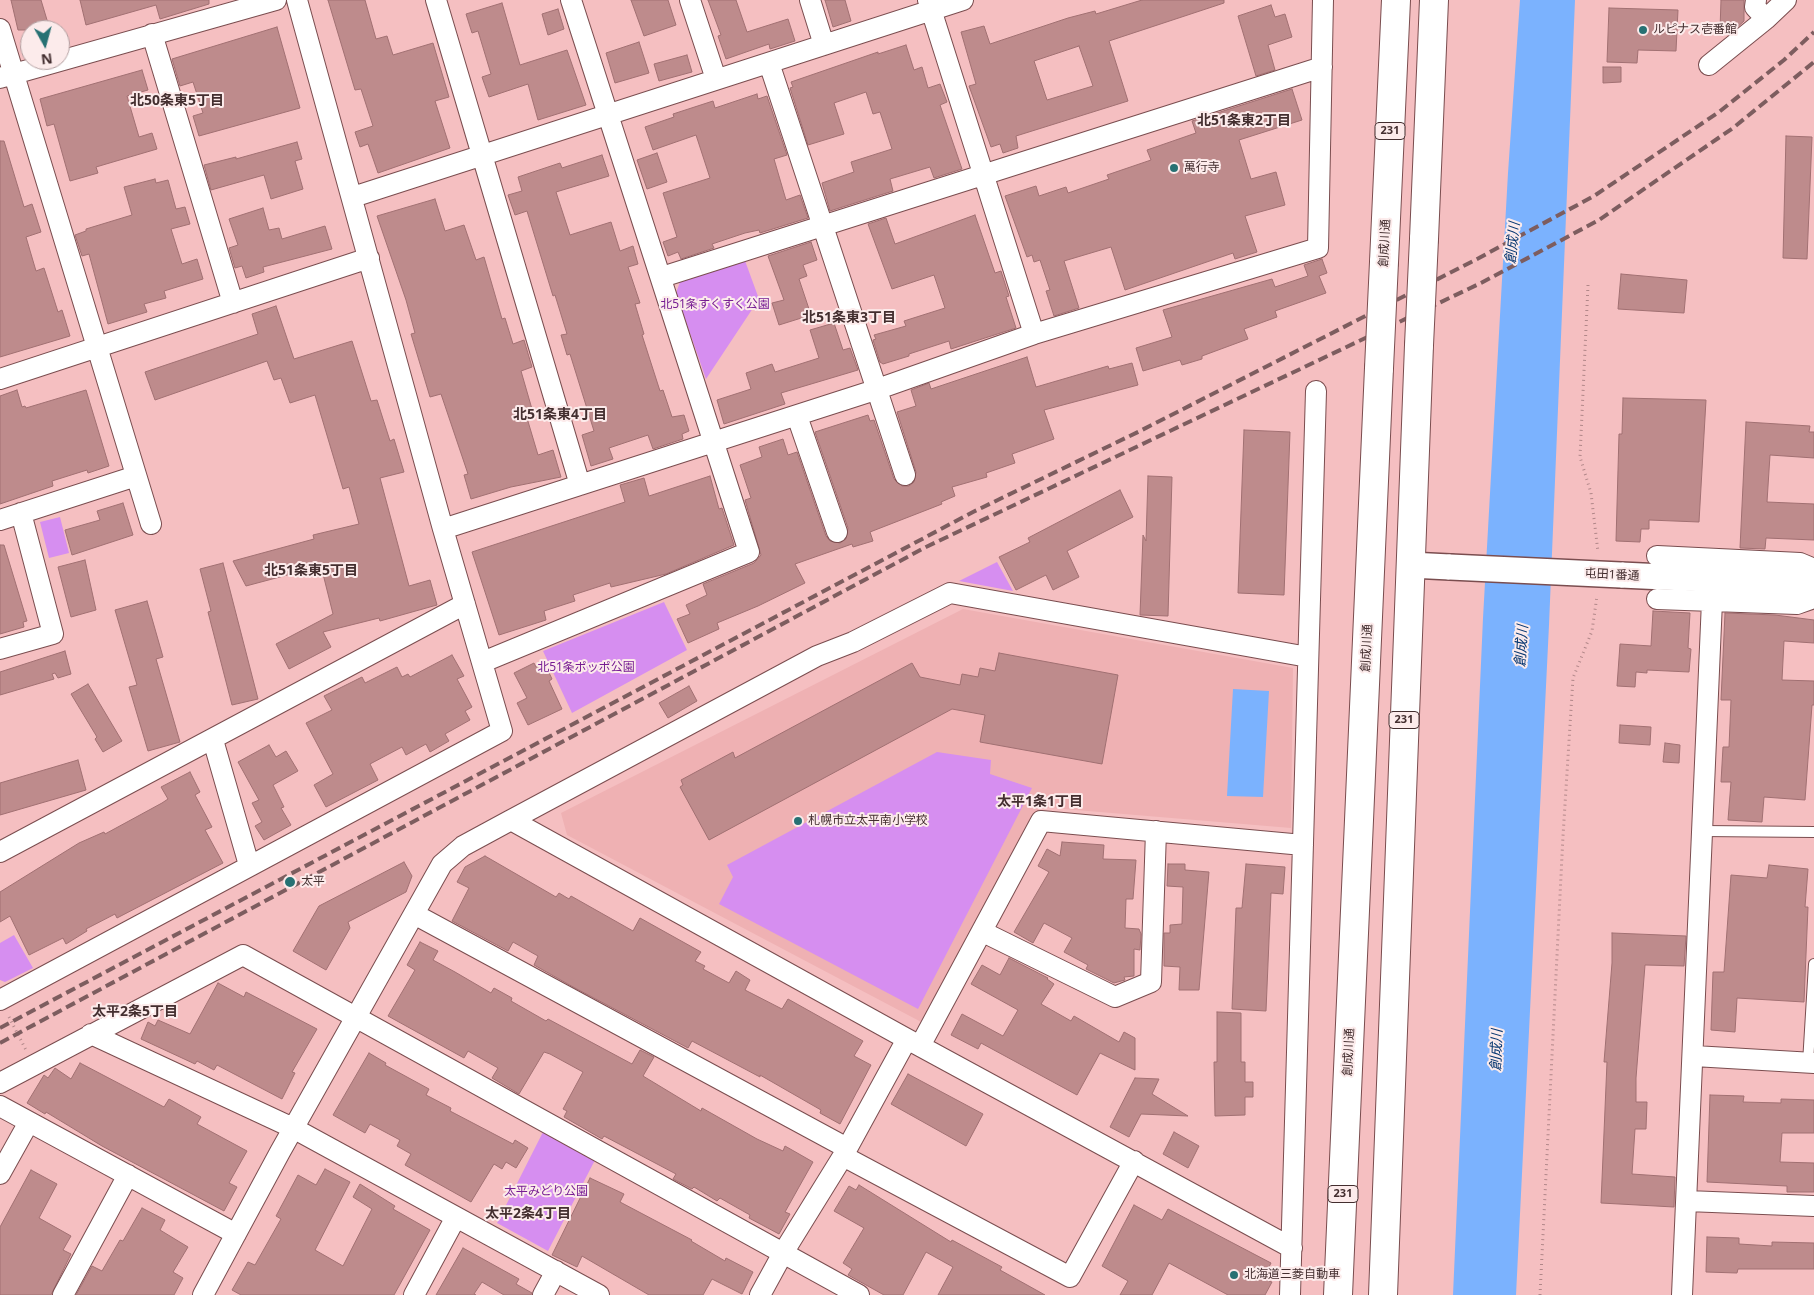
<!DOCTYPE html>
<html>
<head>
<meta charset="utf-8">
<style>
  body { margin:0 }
  #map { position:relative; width:1814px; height:1295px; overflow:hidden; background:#f5bfc1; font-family:"Noto Sans",sans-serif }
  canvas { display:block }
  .north { position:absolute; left:20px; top:20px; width:50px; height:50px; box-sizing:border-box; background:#fcebeb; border:1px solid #b29fa0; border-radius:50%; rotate:173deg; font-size:14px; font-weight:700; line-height:20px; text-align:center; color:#432e2f }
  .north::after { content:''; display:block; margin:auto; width:18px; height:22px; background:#277173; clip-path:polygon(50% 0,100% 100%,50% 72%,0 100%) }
</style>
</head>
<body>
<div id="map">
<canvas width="1814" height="1295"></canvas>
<div class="north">N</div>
</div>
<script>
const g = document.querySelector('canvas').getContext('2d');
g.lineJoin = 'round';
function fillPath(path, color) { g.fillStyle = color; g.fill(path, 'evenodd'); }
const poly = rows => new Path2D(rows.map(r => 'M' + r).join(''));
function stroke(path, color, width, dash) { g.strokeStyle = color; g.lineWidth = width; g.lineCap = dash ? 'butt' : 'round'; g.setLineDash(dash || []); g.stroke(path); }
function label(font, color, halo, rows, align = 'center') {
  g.font = font + ' "Noto Sans","Noto Sans JP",sans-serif'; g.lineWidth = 4; g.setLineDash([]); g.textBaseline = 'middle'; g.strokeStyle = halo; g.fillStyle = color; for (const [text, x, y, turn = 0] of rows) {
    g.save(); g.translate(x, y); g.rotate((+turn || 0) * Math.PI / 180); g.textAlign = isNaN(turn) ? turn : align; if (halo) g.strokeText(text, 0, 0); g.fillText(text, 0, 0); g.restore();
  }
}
const built = poly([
  [963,609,1293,668,1291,828,1040,807,925,1024,567,835,561,813]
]);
const green = poly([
  [744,258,759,299,706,379,676,293,680,282],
  [60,517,69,553,49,558,40,522],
  [997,562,1013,591,959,581],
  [664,602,687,650,572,713,543,651],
  [937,752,991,760,990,774,1032,788,918,1009,719,904,733,877,727,865],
  [14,935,33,968,5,982,0,980,0,943],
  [543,1132,595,1160,548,1251,497,1223]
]);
const water = poly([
  [1520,0,1575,0,1549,625,1516,1295,1453,1295,1483,618,1508,173],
  [1233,689,1269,691,1263,797,1227,796]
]);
const building = poly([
  [11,0,41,0,50,30,18,30,11,0],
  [80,0,209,0,209,4,160,19,156,5,86,25,80,0],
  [328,0,365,0,376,39,387,36,393,55,433,43,449,97,435,101,450,148,378,173,368,144,360,147,355,132,373,126,361,89,355,90,328,0],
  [631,0,668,0,676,25,644,36,631,0],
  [708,0,736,0,747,32,788,19,795,41,770,49,769,44,726,59,718,36,721,35,708,0],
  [825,0,845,0,851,21,833,27,825,0],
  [1142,0,1224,0,1224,3,1109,41,1128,101,1016,136,1018,148,1003,153,1000,144,991,147,969,86,976,84,961,32,984,26,990,44,1068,18,1095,11,1096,14,1142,0],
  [1079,46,1093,86,1047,100,1034,61,1079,46],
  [1721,0,1744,0,1744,21,1733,31,1720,30,1721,0],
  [502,3,520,65,567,50,586,105,538,120,528,84,489,97,482,77,491,74,478,31,472,33,466,14,502,3],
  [1271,5,1275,17,1285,14,1292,37,1268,45,1275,70,1256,76,1238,16,1271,5],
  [1609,8,1678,10,1676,51,1638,50,1637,63,1607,62,1609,8],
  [558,9,564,29,548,35,542,14,558,9],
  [277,27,300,108,199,136,193,116,203,113,193,82,180,86,172,59,277,27],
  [639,42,649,73,615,83,606,53,639,42],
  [906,45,914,70,922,67,928,88,940,84,947,102,940,105,962,169,934,178,930,167,890,179,893,191,830,211,822,183,854,172,851,162,892,149,880,112,873,114,866,92,834,103,844,134,808,145,790,88,793,87,791,82,878,52,878,54,906,45],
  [687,55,692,72,659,81,654,64,687,55],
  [1603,67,1621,67,1621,82,1603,83,1603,67],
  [142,70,148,90,127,96,139,137,152,133,157,149,96,167,98,173,70,181,54,124,47,126,40,99,142,70],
  [1292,89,1302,120,1239,140,1251,179,1276,172,1285,205,1245,216,1257,252,1235,259,1233,253,1125,290,1111,247,1064,261,1079,308,1054,316,1046,291,1050,290,1040,260,1034,262,1032,255,1027,257,1005,196,1036,186,1039,196,1066,187,1068,193,1109,179,1107,175,1151,160,1147,150,1196,133,1192,121,1292,89],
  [757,94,758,99,767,96,786,152,787,155,774,159,786,200,800,195,808,218,760,233,759,230,745,233,712,244,714,248,681,259,678,252,668,256,663,242,677,237,663,193,710,178,696,135,653,150,645,127,674,117,673,114,713,101,715,108,757,94],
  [1786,136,1812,137,1807,259,1783,258,1786,136],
  [0,141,4,141,24,207,32,204,41,232,26,237,36,271,44,268,58,312,62,310,70,336,0,357,0,141],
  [297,142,302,159,295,161,303,189,271,199,264,175,211,190,204,165,236,157,236,159,297,142],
  [657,153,667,182,647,189,637,160,657,153],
  [602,155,609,176,556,192,570,235,611,222,620,251,633,246,638,264,628,267,640,303,635,304,644,334,642,335,660,391,663,390,672,417,684,415,689,431,682,434,683,439,653,449,648,435,609,448,613,459,591,466,582,435,594,431,570,354,567,355,561,335,567,334,555,295,553,296,527,211,515,215,508,195,522,191,518,177,560,163,562,168,602,155],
  [155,179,156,183,168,180,176,209,185,207,190,224,171,229,182,264,197,259,203,279,164,291,166,298,144,304,147,312,108,324,89,254,82,256,75,235,86,231,86,229,132,215,124,187,155,179],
  [435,199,445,231,464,225,476,260,484,257,502,319,505,318,513,344,524,340,532,367,521,371,534,416,527,418,538,455,553,450,561,477,511,487,471,499,464,475,468,474,441,394,430,397,411,334,415,333,406,300,377,216,435,199],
  [263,208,269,230,279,228,282,239,325,226,332,249,263,267,264,272,246,278,242,266,235,268,229,248,238,245,229,219,263,208],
  [975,215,995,273,1001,271,1009,296,1006,297,1016,328,951,349,949,341,909,354,909,356,883,364,880,362,873,340,876,339,874,335,906,326,904,321,945,308,934,275,892,289,868,224,886,218,895,244,975,215],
  [811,242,817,260,803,265,807,276,799,279,811,315,779,325,772,303,784,300,768,256,811,242],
  [1322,259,1327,273,1319,276,1326,293,1275,311,1277,317,1244,329,1248,339,1202,356,1202,359,1182,365,1180,360,1143,371,1136,348,1172,337,1163,310,1272,279,1275,287,1308,276,1304,265,1322,259],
  [1621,274,1687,280,1684,313,1618,309,1621,274],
  [276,306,294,359,352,341,371,401,377,400,390,441,394,439,404,472,380,478,409,586,430,580,437,605,380,621,379,618,323,632,331,647,289,669,276,644,333,614,321,566,246,586,233,561,314,539,313,535,359,524,349,487,343,489,315,395,290,403,281,378,274,380,267,361,155,400,145,372,258,334,252,314,276,306],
  [834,323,843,350,850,348,858,370,781,393,785,404,724,424,717,400,751,389,746,373,772,364,775,372,819,358,810,330,834,323],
  [1027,357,1036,387,1108,366,1109,369,1132,363,1138,385,1044,410,1054,439,1012,454,1015,463,986,473,987,477,952,487,955,496,941,502,942,504,870,532,873,541,853,547,852,544,795,564,805,583,758,606,717,623,719,629,688,643,677,619,690,614,686,605,707,595,703,584,754,563,761,555,745,500,751,498,740,465,762,457,759,447,783,439,788,455,797,452,826,536,830,541,840,543,846,539,848,528,815,432,868,415,870,421,874,420,894,479,902,486,909,486,914,482,916,472,897,412,916,406,911,390,929,383,931,389,1027,357],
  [17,390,22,407,25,406,26,408,86,390,109,466,88,473,87,470,52,481,53,486,0,504,0,396,17,390],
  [1623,398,1706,400,1699,522,1649,520,1649,529,1641,529,1640,542,1616,541,1619,434,1622,434,1623,398],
  [1746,422,1810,426,1809,432,1814,432,1814,458,1770,455,1767,502,1814,504,1814,540,1766,538,1765,549,1740,548,1746,422],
  [1244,430,1290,432,1284,595,1238,593,1244,430],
  [710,476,719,509,722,508,734,545,666,574,611,587,610,583,573,595,575,601,544,611,546,620,499,635,472,552,625,502,620,485,644,478,649,496,710,476],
  [1148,476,1172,477,1168,616,1140,615,1143,535,1146,541,1148,476],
  [1120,490,1133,517,1067,551,1079,577,1053,590,1046,575,1016,590,999,557,1030,542,1028,538,1120,490],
  [123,503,133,535,72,555,65,530,100,520,97,511,123,503],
  [0,545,4,545,27,621,23,622,24,627,0,634,0,545],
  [85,560,96,610,71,617,58,567,85,560],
  [223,563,258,699,232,705,208,612,211,611,200,569,223,563],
  [147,601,163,657,156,659,180,742,148,751,129,687,137,685,115,610,147,601],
  [1653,611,1690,613,1688,648,1691,649,1689,672,1647,670,1647,673,1636,672,1635,687,1617,686,1620,644,1651,646,1653,611],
  [1725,613,1775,615,1814,620,1814,643,1784,641,1782,680,1814,681,1814,705,1812,705,1805,800,1764,797,1762,822,1728,820,1731,782,1721,782,1723,747,1729,747,1731,700,1721,700,1725,613],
  [65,651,71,674,58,678,55,673,52,674,54,679,0,695,0,672,65,651],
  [999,653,1118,675,1102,764,980,742,985,715,952,709,709,840,680,787,683,785,681,780,733,752,735,758,912,663,920,677,960,685,962,674,978,677,980,668,995,671,999,653],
  [452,655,464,676,457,679,472,707,465,711,470,720,445,734,449,741,430,752,426,744,406,755,402,747,370,764,378,780,326,807,314,785,333,774,306,723,332,710,324,696,362,677,365,683,397,667,402,677,408,674,410,677,452,655],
  [544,662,552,679,549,681,562,709,528,725,517,703,527,698,514,673,534,663,536,667,544,662],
  [88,684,122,741,103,752,95,739,97,737,71,694,88,684],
  [689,686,697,701,668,718,659,703,689,686],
  [1620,725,1651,727,1650,745,1619,743,1620,725],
  [1665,743,1680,745,1679,763,1663,762,1665,743],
  [269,745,276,757,286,751,298,771,273,785,284,807,281,808,291,825,264,840,255,826,262,822,252,803,259,800,238,762,269,745],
  [78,760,86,790,0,815,0,783,78,760],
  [190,772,200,792,195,795,212,827,205,830,223,863,117,918,115,914,86,929,87,931,66,944,63,938,29,955,10,916,0,922,0,892,79,843,104,832,105,834,162,803,168,799,161,787,190,772],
  [1062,842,1104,845,1103,859,1136,860,1133,899,1126,899,1125,928,1139,929,1141,934,1140,950,1134,949,1134,976,1124,977,1125,980,1114,983,1086,969,1088,965,1064,952,1072,938,1044,923,1033,943,1014,932,1049,872,1038,866,1047,849,1060,856,1062,842],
  [485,856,556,897,559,893,569,899,571,896,633,931,640,918,701,952,695,961,705,966,703,969,729,983,736,971,750,980,745,990,782,1009,788,999,863,1041,854,1056,871,1065,840,1124,820,1113,821,1110,760,1075,760,1077,692,1041,688,1048,575,988,534,965,538,956,513,942,508,951,452,921,469,888,457,882,465,867,485,856],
  [404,862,412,876,406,892,348,922,350,928,326,970,293,951,319,906,404,862],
  [1168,864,1185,864,1185,870,1209,872,1199,990,1179,990,1180,967,1164,966,1164,933,1170,933,1170,925,1182,924,1183,887,1167,886,1168,864],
  [1246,864,1285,867,1283,894,1271,893,1266,1011,1232,1009,1236,908,1242,908,1246,864],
  [1769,865,1808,869,1805,907,1808,907,1804,1002,1737,998,1735,1032,1711,1030,1713,972,1724,972,1731,875,1767,878,1769,865],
  [1612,933,1686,936,1684,966,1645,965,1636,1078,1636,1102,1647,1102,1646,1129,1635,1129,1632,1174,1675,1177,1674,1207,1601,1203,1607,1062,1604,1062,1612,963,1612,933],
  [420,942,438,951,433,960,455,972,491,993,494,988,512,998,511,1001,546,1021,548,1019,632,1064,640,1050,654,1057,643,1076,701,1111,702,1108,757,1139,783,1151,785,1146,813,1162,785,1212,790,1214,779,1234,749,1218,750,1215,720,1198,717,1201,694,1187,692,1189,673,1179,676,1174,604,1136,602,1139,564,1117,567,1111,563,1109,583,1072,550,1054,544,1052,519,1094,492,1078,498,1068,468,1051,464,1058,388,1016,415,970,407,965,420,942],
  [1009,958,1048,978,1047,979,1054,984,1041,1004,1071,1021,1074,1016,1119,1042,1124,1032,1135,1038,1135,1070,1100,1053,1077,1095,981,1043,978,1049,951,1035,962,1014,1003,1036,1018,1010,971,984,982,965,1000,975,1009,958],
  [218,983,244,997,246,992,317,1029,292,1072,295,1073,282,1099,217,1065,214,1070,197,1061,195,1064,141,1039,148,1022,155,1026,158,1020,190,1034,218,983],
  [1217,1012,1241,1013,1241,1062,1245,1062,1245,1082,1253,1082,1253,1097,1245,1097,1245,1115,1215,1116,1214,1062,1217,1062,1217,1012],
  [369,1053,386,1063,385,1065,429,1089,426,1095,451,1108,450,1111,513,1144,515,1140,528,1148,516,1168,506,1162,502,1169,494,1164,471,1202,405,1165,411,1154,397,1146,400,1140,370,1124,365,1133,333,1115,369,1053],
  [80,1063,164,1107,169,1099,201,1117,197,1124,247,1151,229,1183,237,1187,224,1211,102,1146,46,1112,45,1114,27,1103,44,1075,48,1078,55,1068,71,1079,80,1063],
  [908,1074,983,1114,966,1146,891,1104,908,1074],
  [1135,1078,1159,1079,1152,1094,1188,1116,1141,1114,1129,1137,1110,1127,1135,1078],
  [1710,1095,1744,1096,1743,1102,1781,1103,1781,1099,1814,1100,1814,1133,1782,1133,1780,1162,1814,1163,1814,1192,1787,1192,1787,1186,1707,1182,1710,1095],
  [1174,1132,1199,1146,1188,1168,1163,1154,1174,1132],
  [325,1169,350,1182,315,1250,343,1266,372,1209,353,1197,360,1184,395,1206,393,1209,430,1230,394,1295,241,1295,232,1290,248,1262,255,1265,281,1219,276,1216,298,1175,316,1185,325,1169],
  [31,1170,57,1184,39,1218,71,1236,63,1250,71,1254,51,1295,0,1295,0,1227,31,1170],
  [590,1178,624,1194,620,1202,692,1240,691,1241,725,1261,726,1258,753,1272,742,1294,712,1279,703,1295,649,1295,582,1256,577,1267,552,1255,590,1178],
  [859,1185,951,1242,952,1240,1002,1267,1000,1270,1045,1295,938,1295,953,1267,926,1252,903,1295,884,1295,848,1275,852,1269,843,1263,864,1228,834,1211,849,1186,856,1190,859,1185],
  [1134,1205,1162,1220,1168,1209,1271,1263,1267,1271,1272,1274,1268,1281,1272,1282,1265,1295,1228,1295,1169,1263,1152,1295,1120,1295,1128,1281,1102,1266,1134,1205],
  [142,1208,165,1220,160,1230,188,1247,173,1272,183,1278,174,1295,76,1295,92,1266,102,1271,120,1240,123,1241,142,1208],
  [1707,1237,1739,1238,1739,1244,1772,1246,1772,1242,1814,1243,1814,1269,1738,1269,1737,1273,1706,1272,1707,1237],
  [463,1248,519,1279,516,1284,532,1293,531,1295,504,1295,482,1282,474,1294,476,1295,436,1295,463,1248]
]);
const path = poly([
  [1588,285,1580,457,1591,493,1598,552],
  [9,1017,26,1050],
  [1540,1295,1563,836,1573,678,1592,631,1597,596]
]);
const service = poly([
  [1702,831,1814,832],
  [1808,1063,1814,964]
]);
const minor = poly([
  [436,0,580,485],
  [690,0,716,79],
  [810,0,824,45],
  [928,0,1034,334],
  [1756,0,1755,7,1766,19],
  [0,29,151,524],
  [152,34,233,303],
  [769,63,905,475],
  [1709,65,1766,19,1786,0],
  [0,78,276,0],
  [353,197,963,0],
  [662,277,1322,67],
  [0,379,369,258],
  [797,416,837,532],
  [0,520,136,476],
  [443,529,875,390,1034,334,1318,248,1323,0],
  [1657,556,1800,563,1814,569],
  [1657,599,1797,604,1814,598],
  [0,649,53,634,21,513],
  [483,662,749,552,571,0],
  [213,740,249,865],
  [511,820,817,656,853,642,950,593,1308,657],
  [0,852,465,604],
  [414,914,847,1148],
  [983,932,1115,997,1151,982,1156,831],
  [0,1000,502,731,443,529,297,0],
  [91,1034,293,1128,599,1295],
  [920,1046,1041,821,1303,845],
  [1694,1056,1814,1063],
  [0,1083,243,955,859,1295],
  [0,1106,236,1234],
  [843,1156,1070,1277,1134,1161],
  [0,1174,29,1122],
  [1687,1201,1814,1206],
  [63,1295,128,1175],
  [203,1295,280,1152,442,864,463,846,511,820,907,1039,1292,1248],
  [414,1295,456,1217],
  [543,1295,556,1271],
  [760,1295,783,1253,843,1156,907,1039],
  [1290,1295,1316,391],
  [1682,1295,1712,601]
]);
const tertiary = poly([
  [1410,565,1450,567],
  [1621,575,1814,584]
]);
const trunk = poly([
  [1424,239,1434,0],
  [1384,262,1396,0],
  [1338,1295,1379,368],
  [1383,1295,1419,345]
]);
const rail = poly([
  [0,1028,973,512,1140,431,1479,258,1594,196,1719,112,1784,60,1814,32],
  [0,1043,926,547,1481,283,1599,220,1733,128,1814,62]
]);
const tertiaryBridge = poly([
  [1450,567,1621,575]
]);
const trunkBridge = poly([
  [1419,345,1424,239],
  [1379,368,1384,262]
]);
const markers = [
  [1643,30,5,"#277173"],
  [1174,168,5,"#277173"],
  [798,821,5,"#277173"],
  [290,882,6,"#277173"],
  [1234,1275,5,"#277173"]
];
const shields = [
  [1390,131,30],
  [1404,720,30],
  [1343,1194,30]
];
const shieldNames = [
  ["231",1390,131],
  ["231",1404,720],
  ["231",1343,1194]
];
const poiNames = [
  ["ルピナス壱番館",1653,30],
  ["萬行寺",1184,168],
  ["札幌市立太平南小学校",808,821],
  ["太平",301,882],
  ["北海道三菱自動車",1244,1275]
];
const streetNames = [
  ["創成川通",1385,243,-87],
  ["屯田1番通",1612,575,3],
  ["創成川通",1367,648,-87],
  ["創成川通",1349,1052,-87]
];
const parkNames = [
  ["北51条すくすく公園",715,305],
  ["北51条ポッポ公園",586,668],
  ["太平みどり公園",546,1192]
];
const neighbourhoodNames = [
  ["北50条東5丁目",177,101],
  ["北51条東2丁目",1244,121],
  ["北51条東3丁目",849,318],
  ["北51条東4丁目",560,415],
  ["北51条東5丁目",311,571],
  ["太平1条1丁目",1040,802],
  ["太平2条5丁目",135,1012],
  ["太平2条4丁目",528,1214]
];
const waterNames = [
  ["創成川",1513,243,-84],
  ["創成川",1522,646,-86],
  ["創成川",1497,1050,-88]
];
fillPath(built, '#efb1b3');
fillPath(green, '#d68ef0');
fillPath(water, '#7bb2fe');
fillPath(building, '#be8b8c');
stroke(building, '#a17072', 1);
stroke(service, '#7a4d4f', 12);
stroke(minor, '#7a4d4f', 22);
stroke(tertiary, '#7a4d4f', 28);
stroke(trunk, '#7a4d4f', 30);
stroke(path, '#b18789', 3, [1, 4]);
stroke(service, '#fff', 10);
stroke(minor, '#fff', 20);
stroke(tertiary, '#fff', 25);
stroke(trunk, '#fff', 28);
stroke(rail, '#7d5d5f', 4, [10, 5]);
stroke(tertiaryBridge, '#7a4d4f', 28, []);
stroke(trunkBridge, '#7a4d4f', 30, []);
stroke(tertiaryBridge, '#fff', 25);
stroke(trunkBridge, '#fff', 28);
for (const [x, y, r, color] of markers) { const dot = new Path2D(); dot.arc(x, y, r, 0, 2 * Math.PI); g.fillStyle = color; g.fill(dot); stroke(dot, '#fcebeb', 2); }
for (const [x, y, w] of shields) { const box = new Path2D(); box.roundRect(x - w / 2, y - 8.5, w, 17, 4); g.fillStyle = '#fcebeb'; g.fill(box); stroke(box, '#432e2f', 1); }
label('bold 11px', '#432e2f', null, shieldNames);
label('12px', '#432e2f', '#fcebeb', poiNames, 'left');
label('12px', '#432e2f', '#fcebeb', streetNames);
label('12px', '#761c92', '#fcebeb', parkNames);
label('bold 14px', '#432e2f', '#fcebeb', neighbourhoodNames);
label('italic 14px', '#083872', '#fcebeb', waterNames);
</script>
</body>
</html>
